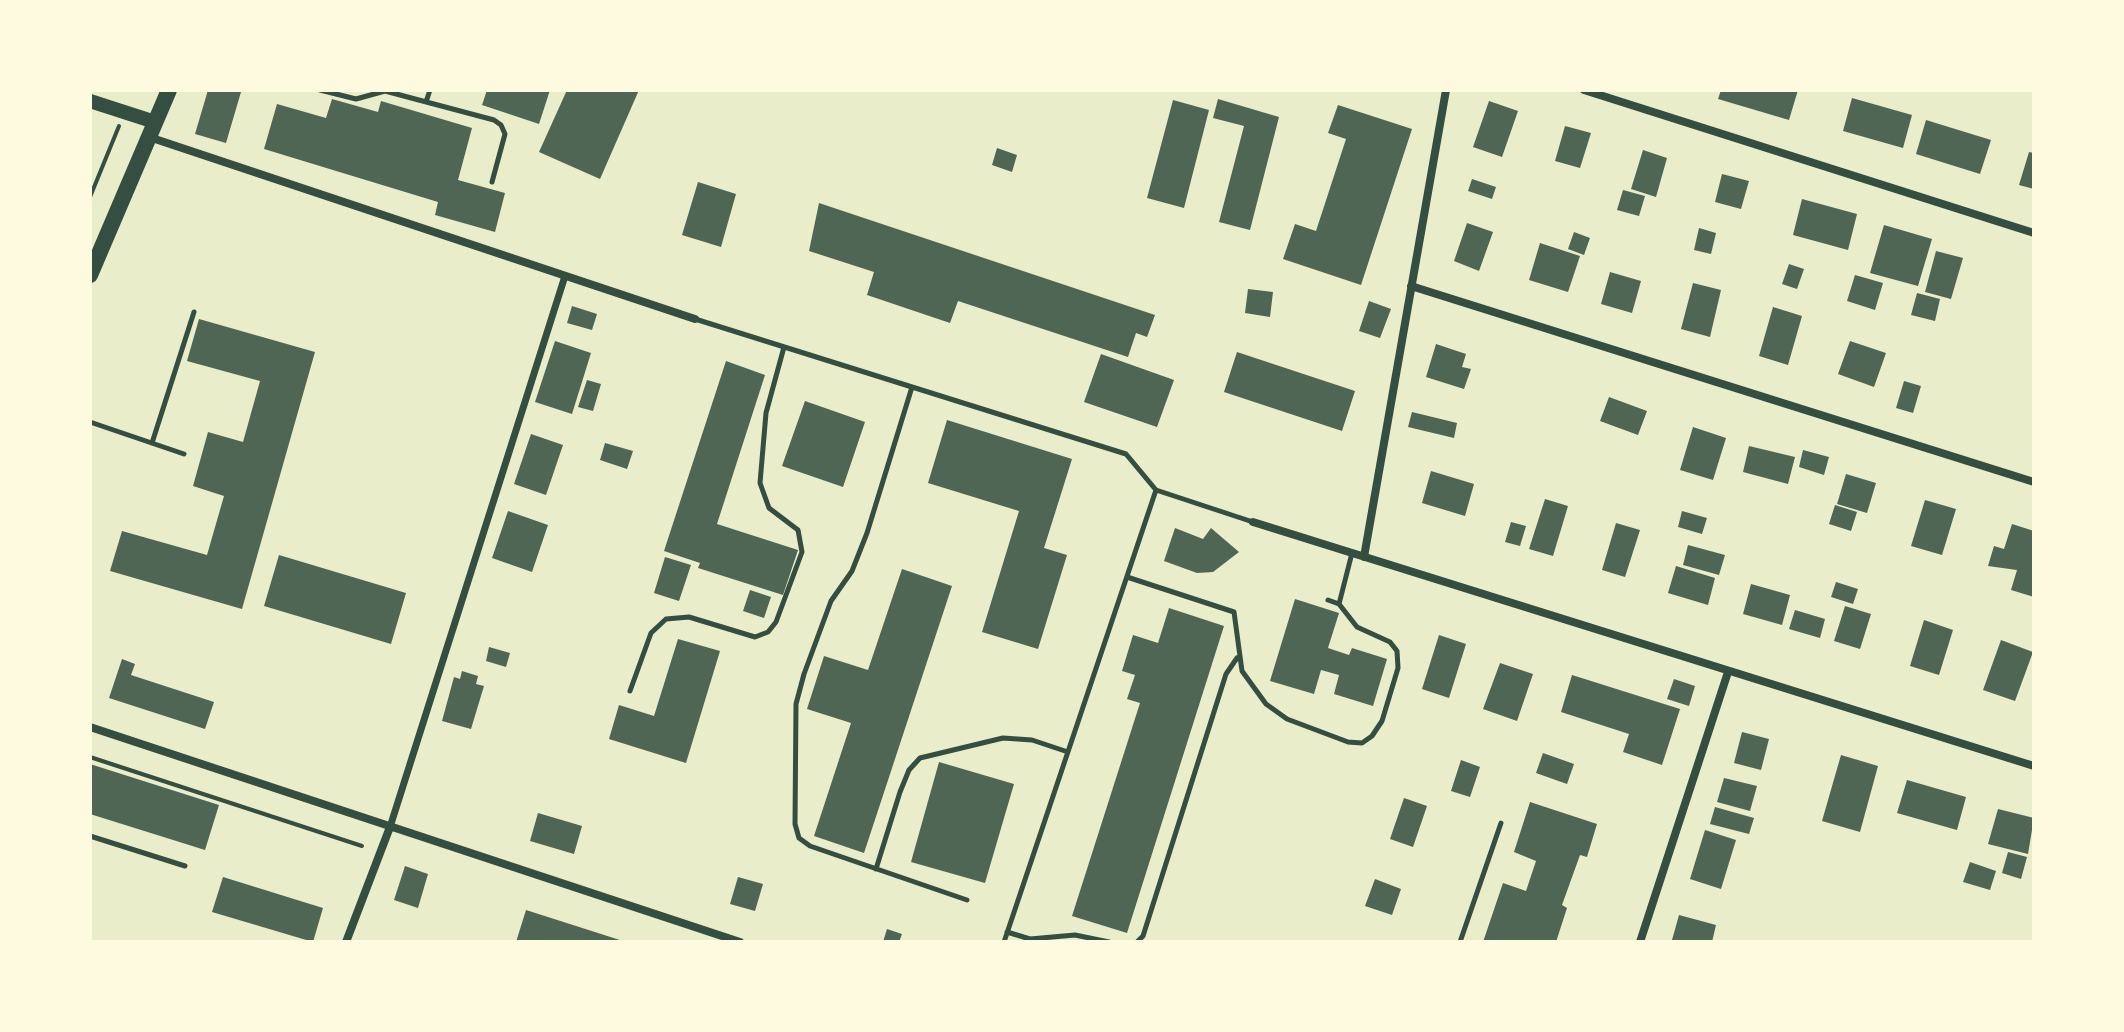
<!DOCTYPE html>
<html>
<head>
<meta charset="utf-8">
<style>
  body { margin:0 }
  #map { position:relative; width:2124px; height:1032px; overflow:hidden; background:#e9edc9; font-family:"PT Sans",sans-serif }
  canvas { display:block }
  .frame { position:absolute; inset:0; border:92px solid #fefae0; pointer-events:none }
</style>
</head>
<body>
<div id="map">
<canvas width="2124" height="1032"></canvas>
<div class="frame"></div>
</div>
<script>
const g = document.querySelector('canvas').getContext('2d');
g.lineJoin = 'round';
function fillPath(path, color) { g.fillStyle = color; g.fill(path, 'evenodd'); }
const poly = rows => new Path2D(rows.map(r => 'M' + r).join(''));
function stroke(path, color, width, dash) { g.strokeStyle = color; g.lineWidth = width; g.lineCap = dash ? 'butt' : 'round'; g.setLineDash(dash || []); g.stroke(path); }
const building = poly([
  [208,90,241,92,226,143,195,134],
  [487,90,550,90,539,124,482,105],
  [567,90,639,90,600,179,539,152],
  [1721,90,1798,90,1789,120,1718,99],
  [1852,98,1912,115,1903,148,1843,131],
  [332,99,378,112,381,101,472,128,458,180,505,193,495,232,435,215,438,202,264,149,277,104,326,118],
  [1218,99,1279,117,1250,230,1219,222,1244,126,1213,118],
  [1173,100,1209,110,1184,208,1147,198],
  [1489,101,1518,111,1502,157,1473,147],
  [1338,105,1412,129,1361,285,1283,259,1295,224,1316,231,1346,139,1328,133],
  [1926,120,1991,140,1980,174,1916,154],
  [1565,126,1591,133,1580,168,1555,161],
  [997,148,1017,155,1012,172,992,165],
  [1643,150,1667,158,1656,197,1631,189],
  [2029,152,2034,153,2034,189,2019,185],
  [1722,174,1749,181,1741,209,1715,202],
  [1472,179,1496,187,1492,199,1468,191],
  [698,182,736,194,721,247,682,235],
  [1623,190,1645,196,1639,216,1617,210],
  [1802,199,1857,214,1848,250,1793,235],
  [819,203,1155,315,1147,337,1136,333,1128,357,958,301,950,323,867,295,874,272,809,251],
  [1467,223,1493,232,1479,271,1454,261],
  [1884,225,1932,239,1918,286,1870,273],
  [1699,228,1716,233,1711,254,1694,250],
  [1574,232,1590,238,1584,255,1568,249],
  [1540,243,1580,256,1568,292,1529,280],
  [1936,251,1963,258,1951,299,1925,292],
  [1789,264,1804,269,1797,289,1782,284],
  [1610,272,1641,281,1632,313,1601,304],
  [1855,275,1883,283,1875,310,1847,301],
  [1693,283,1721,290,1710,337,1681,329],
  [1248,289,1273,292,1270,317,1245,313],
  [1917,293,1940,299,1935,321,1911,315],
  [1369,301,1391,309,1380,338,1359,331],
  [572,306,597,314,592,330,567,323],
  [1773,307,1802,316,1788,365,1759,356],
  [199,319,315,352,242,609,110,571,122,531,207,555,224,496,193,486,208,432,243,442,260,381,187,361],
  [555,341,591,353,572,414,535,402],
  [1850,341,1886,353,1874,387,1838,374],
  [1436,344,1466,354,1462,367,1471,369,1464,389,1426,377],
  [1237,352,1355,391,1342,431,1224,392],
  [1101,354,1174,380,1157,427,1084,402],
  [726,361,765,375,717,524,798,550,783,595,698,568,700,563,664,551],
  [587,380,601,384,593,411,578,407],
  [1904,381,1921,386,1913,413,1896,408],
  [1609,397,1647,411,1638,435,1600,421],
  [805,401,865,422,843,487,782,466],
  [1412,412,1457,423,1454,438,1408,427],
  [947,420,1072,459,1044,548,1067,555,1038,649,982,632,1019,511,928,483],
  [1693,427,1726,438,1713,480,1680,470],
  [531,434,563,445,546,495,514,484],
  [605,443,633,451,627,469,600,460],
  [1749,446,1795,457,1788,484,1743,472],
  [1803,450,1829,457,1824,475,1799,467],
  [1431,471,1474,484,1465,516,1422,503],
  [1846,474,1876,483,1867,513,1837,504],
  [1545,499,1568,506,1553,556,1529,549],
  [1925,500,1956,509,1942,555,1911,546],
  [1835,505,1857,512,1851,531,1829,524],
  [508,511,548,525,532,572,492,558],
  [1682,511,1707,518,1702,534,1678,527],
  [1511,522,1526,526,1520,546,1505,542],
  [1616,523,1640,530,1625,577,1602,570],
  [2012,524,2034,531,2034,597,2011,590,2017,570,1988,566,1994,546,2004,549],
  [1175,528,1203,539,1211,528,1239,552,1213,572,1197,573,1164,561],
  [1688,545,1725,555,1719,575,1683,565],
  [279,555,406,593,391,644,264,606],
  [665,557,691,565,679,601,654,593],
  [1676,566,1715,578,1708,605,1668,593],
  [902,569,952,586,864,853,814,836,851,723,807,709,824,656,868,670],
  [1836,582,1858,589,1853,604,1831,597],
  [1751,584,1790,595,1782,625,1743,614],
  [750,590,771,597,764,618,743,611],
  [1295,599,1339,613,1328,648,1349,655,1352,648,1387,659,1373,706,1334,694,1339,675,1321,670,1314,694,1270,681],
  [1845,606,1871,614,1860,649,1834,641],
  [1169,608,1224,626,1127,933,1072,916,1140,703,1127,699,1135,675,1122,671,1133,635,1158,643],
  [1795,610,1825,619,1820,638,1789,629],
  [1924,620,1953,630,1939,675,1910,666],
  [1439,635,1466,644,1449,698,1422,689],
  [678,639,720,651,686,763,609,739,619,705,654,716],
  [2001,640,2033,652,2015,701,1983,690],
  [489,647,510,653,506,667,486,661],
  [122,659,135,664,131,675,214,702,205,729,109,698],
  [1500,663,1533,674,1517,721,1483,709],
  [462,671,478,676,476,684,484,686,471,729,442,721,454,677,460,679],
  [1572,675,1680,709,1662,765,1623,752,1629,734,1561,712],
  [1674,679,1695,686,1689,706,1667,699],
  [1742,732,1769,739,1761,770,1734,763],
  [1543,753,1574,764,1567,784,1536,773],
  [1841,755,1878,766,1860,832,1822,821],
  [1461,760,1480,767,1470,797,1451,791],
  [939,762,1014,784,985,883,911,862],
  [90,764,219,805,205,850,90,814],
  [1724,778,1757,786,1750,811,1717,802],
  [1907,780,1966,797,1957,830,1897,813],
  [1404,798,1427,806,1413,847,1390,839],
  [1530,802,1597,824,1587,857,1580,855,1562,905,1567,908,1556,942,1483,942,1503,883,1526,891,1536,861,1514,852],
  [1715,807,1754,818,1749,834,1710,824],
  [1998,809,2034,818,2028,854,1988,844],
  [538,813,582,826,574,854,530,841],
  [1705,830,1736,840,1721,889,1690,879],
  [2008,852,2027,857,2021,879,2002,873],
  [1970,862,1996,871,1990,890,1963,882],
  [405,866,428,874,418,908,394,900],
  [223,877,323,908,313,942,212,912],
  [738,877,763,884,755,911,730,904],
  [1375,879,1401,889,1392,915,1365,906],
  [526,910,623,941,623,942,516,942],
  [1679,915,1716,925,1712,942,1672,940],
  [887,929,902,934,899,942,883,942]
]);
const path = poly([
  [90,197,119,126],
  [90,757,362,846]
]);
const service = poly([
  [320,90,356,99,385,91,494,120,501,125,505,134,492,182],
  [426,102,430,90],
  [695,319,1126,454,1156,490,1253,522],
  [912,387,867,533,852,571,831,601,804,674,796,704,795,824,799,838,810,846,967,900],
  [90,422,184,454],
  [152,443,194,312],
  [1127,577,1234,612,1242,671,1266,704,1287,719,1348,742,1362,743,1372,736,1382,721,1398,668,1397,651,1390,642,1357,627,1339,604,1328,600],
  [1339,604,1352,553],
  [630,691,651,633,666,619,689,617,755,637,768,632,776,622,802,552,798,530,769,508,760,483,766,413,784,347],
  [90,836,185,866],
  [876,869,900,792,909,770,920,758,1003,738,1032,740,1068,752],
  [1007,932,1030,939,1075,935,1109,942],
  [1004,942,1156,490],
  [1137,942,1143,936,1226,674,1237,658],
  [1460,942,1501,823]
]);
const pedestrian = poly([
  [390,827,565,276]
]);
const minor = poly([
  [1584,90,2034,233],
  [149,137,695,319],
  [1411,286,2034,482],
  [1253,522,2034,766],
  [1364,557,1446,90],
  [90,727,740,942],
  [346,942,390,827],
  [1640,942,1728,672]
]);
const tertiary = poly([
  [90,101,155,122]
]);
const primary = poly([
  [90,275,169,90]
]);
fillPath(building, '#4f6655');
stroke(path, '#344e41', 4);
stroke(service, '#344e41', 5);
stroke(pedestrian, '#344e41', 7);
stroke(minor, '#344e41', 8);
stroke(tertiary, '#344e41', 14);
stroke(primary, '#344e41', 16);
</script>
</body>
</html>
